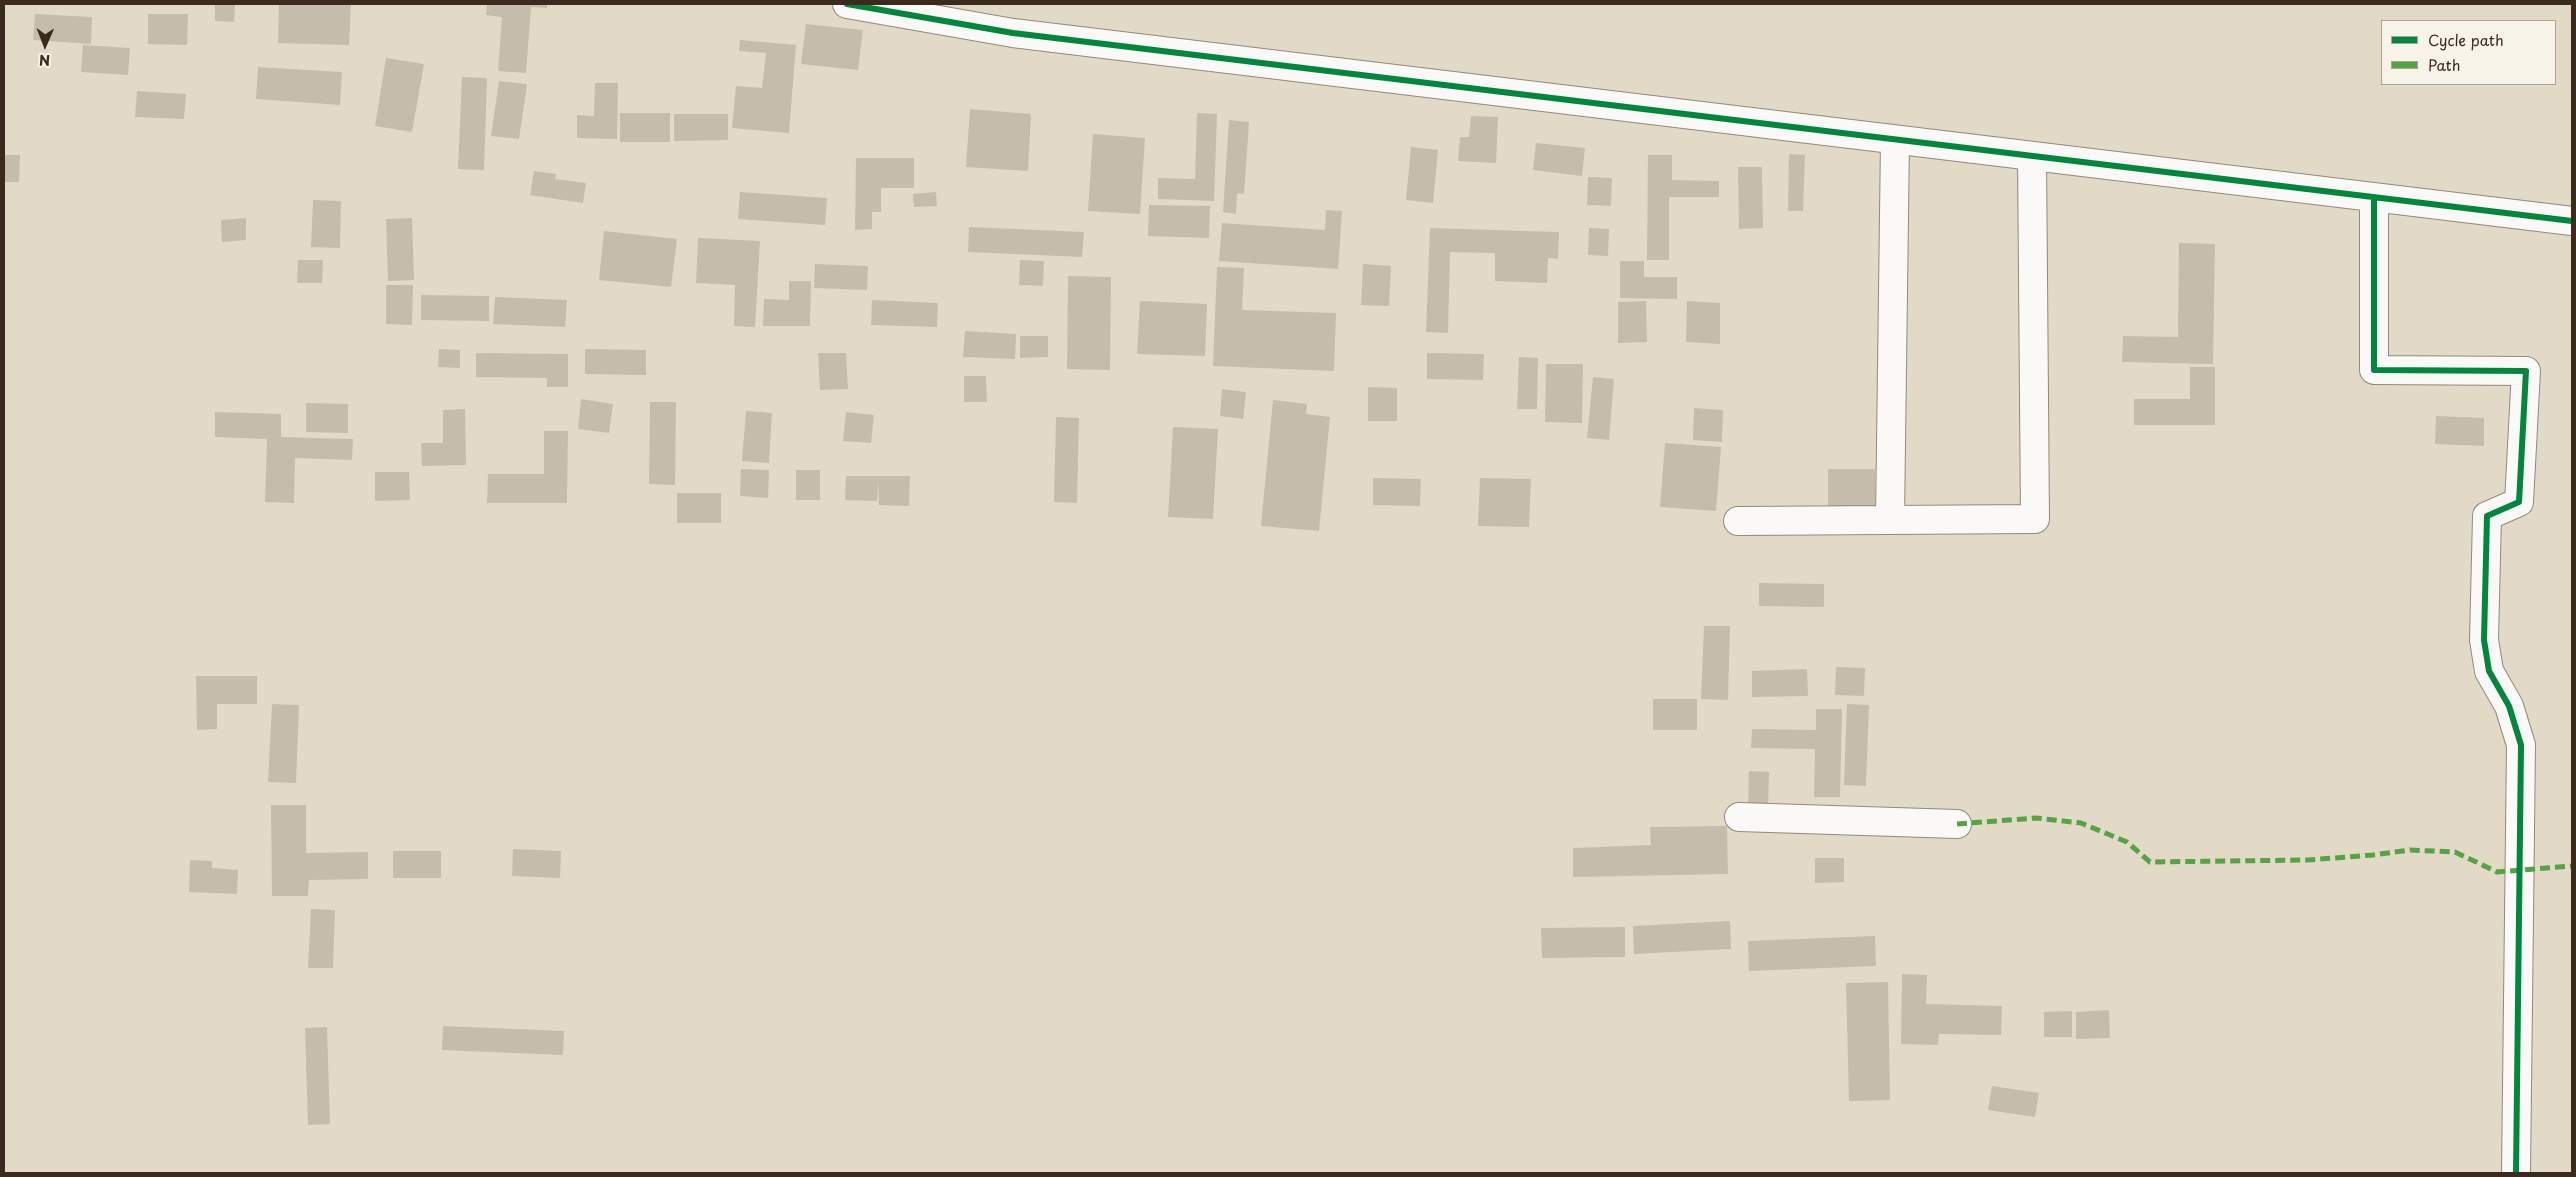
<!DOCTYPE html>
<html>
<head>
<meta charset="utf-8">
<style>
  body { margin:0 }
  #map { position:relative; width:2576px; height:1177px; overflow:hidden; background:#e2dac7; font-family:"Playpen Sans",sans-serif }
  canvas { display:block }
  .frame { position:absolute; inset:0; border:5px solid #3b2a1e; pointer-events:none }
  .legend { position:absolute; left:2381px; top:20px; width:175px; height:65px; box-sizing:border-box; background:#f7f3e8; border:1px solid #aca397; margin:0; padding:6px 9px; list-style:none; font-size:15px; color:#3b2a1e }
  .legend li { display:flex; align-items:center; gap:10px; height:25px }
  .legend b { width:25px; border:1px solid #aca397 }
  .north { position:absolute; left:20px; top:20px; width:50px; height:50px; -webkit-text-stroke:4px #f7f3e8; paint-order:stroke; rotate:181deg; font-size:14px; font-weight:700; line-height:20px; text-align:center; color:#3b2a1e }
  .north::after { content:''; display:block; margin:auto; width:18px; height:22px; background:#3b2a1e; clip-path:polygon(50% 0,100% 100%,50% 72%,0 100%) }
</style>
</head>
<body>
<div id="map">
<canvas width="2576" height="1177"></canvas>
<div class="frame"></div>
<ul class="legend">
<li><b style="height:6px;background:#00873e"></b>Cycle path</li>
<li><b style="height:6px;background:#54a441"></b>Path</li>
</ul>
<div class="north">N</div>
</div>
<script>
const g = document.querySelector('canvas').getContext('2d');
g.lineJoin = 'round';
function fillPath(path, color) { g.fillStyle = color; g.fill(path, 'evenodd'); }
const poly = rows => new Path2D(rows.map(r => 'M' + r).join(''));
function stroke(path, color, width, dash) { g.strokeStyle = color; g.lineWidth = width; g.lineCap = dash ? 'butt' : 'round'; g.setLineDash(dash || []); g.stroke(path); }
const building = poly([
  [215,4,235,4,234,22,215,21],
  [279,4,351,4,349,45,278,43],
  [487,4,547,4,547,8,531,7,526,73,498,71,502,17,486,15],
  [35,14,92,17,91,44,33,40],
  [148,14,188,14,187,45,148,44],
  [806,24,863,30,858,70,801,64],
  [740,40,796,45,789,133,732,128,736,86,762,88,766,53,739,51],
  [83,45,130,48,128,75,81,72],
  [386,58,424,64,412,132,375,126],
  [258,67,342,72,340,105,256,99],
  [462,77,487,78,484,170,458,169],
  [499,81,527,84,519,139,491,136],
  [595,83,618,83,617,139,577,138,577,115,594,116],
  [137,91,186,94,184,119,135,117],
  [970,109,1031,114,1028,171,966,167],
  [620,113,670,113,670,142,620,142],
  [1197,113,1217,114,1214,201,1158,199,1158,178,1195,179],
  [674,114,728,114,728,140,674,141],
  [1471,116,1498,117,1496,163,1458,161,1460,137,1469,137],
  [1229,120,1249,122,1244,194,1237,193,1236,214,1223,212],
  [1093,134,1145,138,1140,214,1088,211],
  [1536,143,1585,148,1582,176,1533,170],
  [1411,147,1438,150,1433,203,1406,200],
  [1789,154,1805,155,1803,211,1788,211],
  [4,155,20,155,19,182,4,182],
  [1648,155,1672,155,1672,180,1719,181,1719,197,1669,197,1669,260,1647,260],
  [856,158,914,158,914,188,881,188,881,212,872,212,872,229,855,230],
  [1738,167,1762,167,1763,228,1739,229],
  [534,171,556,174,555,179,586,183,583,203,530,195],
  [1588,177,1612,178,1611,206,1587,205],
  [740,192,827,198,825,225,738,219],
  [936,192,937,206,914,207,913,194],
  [313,200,341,201,340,248,311,247],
  [1149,205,1210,206,1209,238,1148,236],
  [1326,210,1342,211,1338,269,1219,261,1222,223,1325,230],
  [246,218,246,240,222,242,221,220],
  [412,218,414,280,388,281,386,219],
  [969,227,1084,232,1082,257,968,252],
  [1430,228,1559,232,1558,259,1548,258,1547,283,1495,281,1495,253,1450,252,1448,333,1426,332],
  [1589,228,1609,229,1608,256,1588,255],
  [604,231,677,239,671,287,599,280],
  [698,238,760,241,755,327,734,326,735,285,696,283],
  [2179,243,2215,244,2213,364,2122,362,2123,336,2178,337],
  [298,260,323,260,322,283,297,283],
  [1020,260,1044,261,1043,286,1019,285],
  [1620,261,1644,261,1644,277,1677,277,1677,299,1620,298],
  [815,264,868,266,867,290,814,288],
  [1363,264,1391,266,1389,306,1361,305],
  [1217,267,1244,268,1242,310,1336,313,1334,371,1213,366],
  [1068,276,1111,277,1110,370,1067,369],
  [789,281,811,281,810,326,763,326,764,299,789,300],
  [386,285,413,285,412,325,386,324],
  [421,295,489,296,489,321,421,320],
  [495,297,567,300,565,327,493,324],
  [872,300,938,303,937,327,871,325],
  [1140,301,1207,304,1205,356,1137,354],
  [1646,301,1647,342,1618,343,1618,302],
  [1687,301,1720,303,1720,344,1686,342],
  [965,331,1016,334,1015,359,963,357],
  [1020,336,1048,336,1048,357,1020,358],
  [439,349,460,350,460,368,438,367],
  [585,349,646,350,646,375,585,374],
  [476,353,568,354,568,387,547,387,547,378,476,377],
  [818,353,846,353,848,389,820,390],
  [1427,353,1484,354,1483,380,1427,379],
  [1519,357,1538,358,1537,409,1517,409],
  [1546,364,1583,364,1582,423,1545,422],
  [2190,367,2215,367,2215,425,2134,425,2134,399,2190,399],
  [964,376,986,376,987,402,964,402],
  [1593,377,1614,379,1609,440,1587,438],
  [1368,387,1397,388,1397,421,1368,421],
  [1222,389,1246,392,1243,419,1220,416],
  [581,399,613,404,609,433,578,429],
  [1273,400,1307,404,1306,414,1330,417,1319,531,1261,526],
  [650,402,676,402,675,485,649,484],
  [306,403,348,404,348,433,306,432],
  [1694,408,1723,410,1722,442,1693,440],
  [465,409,466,465,422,466,421,443,443,443,443,410],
  [746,411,772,413,769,463,742,461],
  [215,412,281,414,281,437,353,439,352,460,295,458,294,503,265,502,267,439,215,437],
  [846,412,874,415,871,443,843,441],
  [2436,416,2484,418,2484,446,2435,444],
  [1056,417,1079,418,1077,503,1054,502],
  [1173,427,1218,429,1213,519,1168,517],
  [544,431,568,431,567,503,487,503,488,474,544,474],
  [1665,443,1721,447,1716,511,1660,507],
  [741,469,769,470,768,498,740,496],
  [1828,469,1875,469,1875,516,1828,517],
  [796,470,820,470,820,500,796,500],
  [375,472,409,472,410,500,375,501],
  [846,476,910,476,909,506,879,505,878,481,877,501,845,500],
  [1373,478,1421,479,1420,506,1373,505],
  [1480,478,1531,479,1529,527,1478,526],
  [677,493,721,493,721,523,677,523],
  [1759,583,1824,584,1824,607,1759,606],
  [1704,626,1730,626,1728,700,1701,699],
  [1836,667,1865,668,1864,696,1835,695],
  [1807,669,1808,696,1752,697,1752,671],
  [196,676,257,676,257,704,217,704,217,729,197,730],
  [1653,699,1697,699,1697,730,1653,730],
  [272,704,299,705,296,783,268,782],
  [1847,704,1869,705,1866,786,1844,785],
  [1816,709,1842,709,1840,797,1814,797,1815,749,1751,748,1752,729,1816,730],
  [1749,771,1769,772,1768,809,1748,809],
  [271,805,306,805,306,853,368,852,368,879,309,880,308,896,272,896],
  [1727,826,1728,874,1573,877,1573,848,1651,845,1650,827],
  [513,849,561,851,560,878,512,876],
  [393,851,441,851,441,878,393,878],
  [1815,858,1844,858,1844,882,1815,883],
  [190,860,212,861,212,868,238,870,237,894,189,892],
  [311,909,335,910,333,968,308,968],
  [1730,921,1731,949,1634,954,1633,926],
  [1625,927,1625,957,1542,958,1541,928],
  [1875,936,1876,966,1749,971,1748,941],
  [1902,974,1927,975,1926,1004,2002,1006,2001,1035,1939,1034,1938,1045,1901,1044],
  [1888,982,1890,1100,1849,1101,1846,983],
  [2109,1010,2110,1038,2076,1039,2076,1012],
  [2072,1011,2072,1037,2044,1037,2044,1012],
  [443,1026,564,1031,563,1055,442,1050],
  [327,1027,330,1124,308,1125,305,1028],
  [1992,1086,2039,1093,2035,1117,1988,1110]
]);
const minor = poly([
  [847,4,1013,33,2572,221],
  [2374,197,2374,370,2526,371,2519,502,2487,516,2484,640,2489,671,2509,706,2521,745,2516,1173],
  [1890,520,1895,140],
  [1738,521,2035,519,2032,156],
  [1739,817,1957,824]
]);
const quiet = poly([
  [1957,824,2036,818,2081,823,2127,842,2150,862,2308,860,2373,855,2410,850,2455,852,2497,872,2572,866]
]);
const cycleway = poly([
  [847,4,1013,33,2572,221],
  [2374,197,2374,370,2526,371,2519,502,2487,516,2484,640,2489,671,2509,706,2521,745,2516,1173]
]);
fillPath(building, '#c6bcac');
stroke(minor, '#90897d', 30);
stroke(minor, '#fbf9f7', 28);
stroke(quiet, '#54a441', 5, [10, 5]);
stroke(cycleway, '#00873e', 6);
</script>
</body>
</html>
